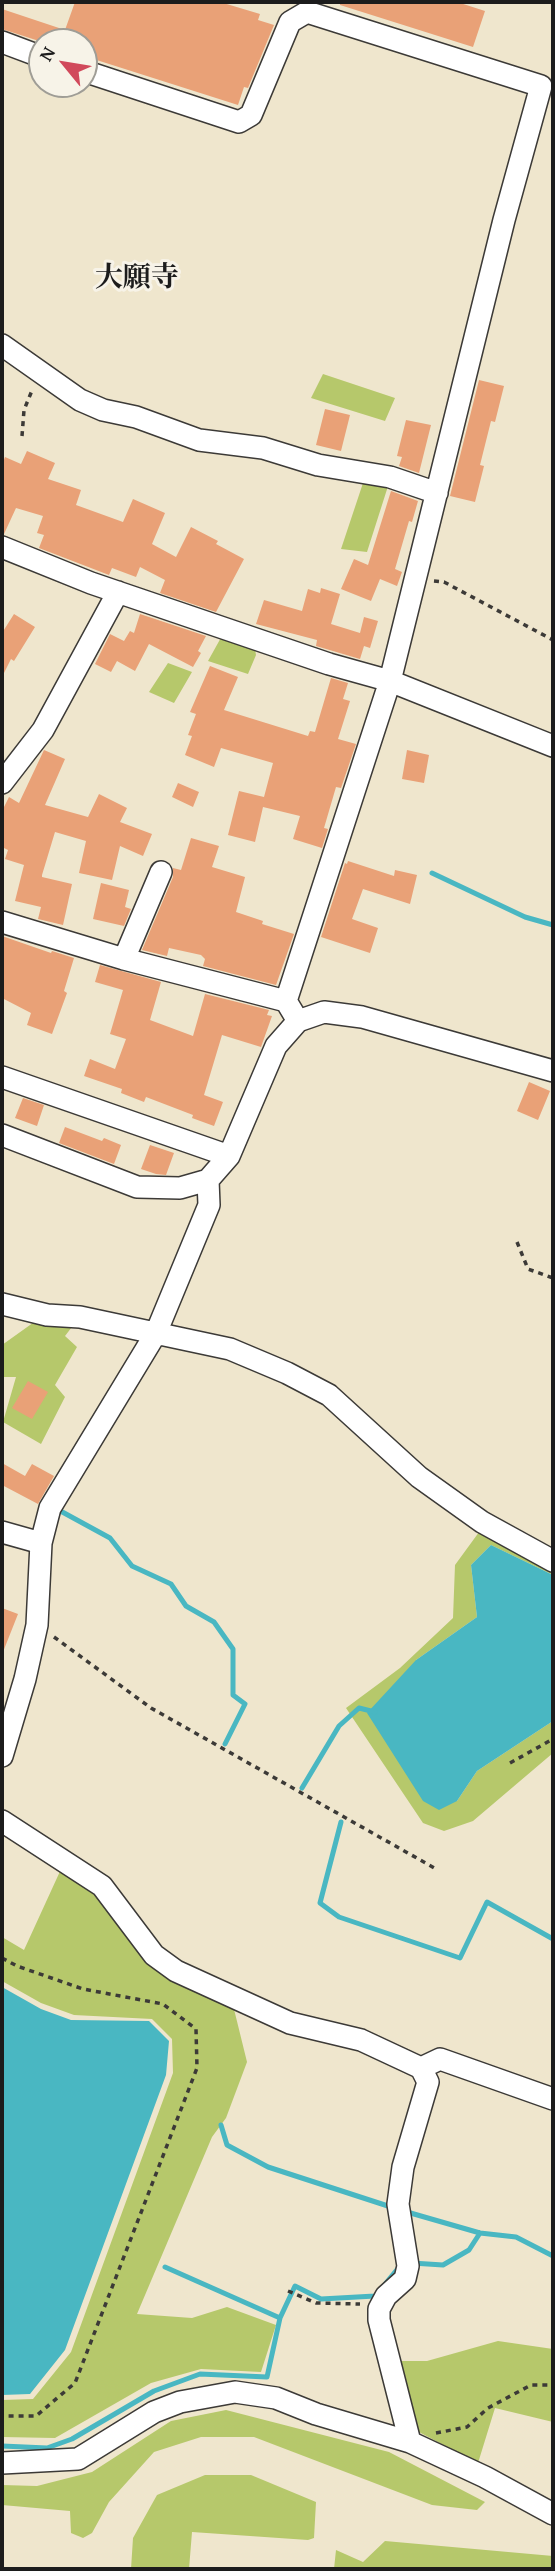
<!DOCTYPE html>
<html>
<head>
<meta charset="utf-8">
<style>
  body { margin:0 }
  #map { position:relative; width:555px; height:2571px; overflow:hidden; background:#efe6cd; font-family:"Gentium Book Plus",serif }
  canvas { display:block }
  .frame { position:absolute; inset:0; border:4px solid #1c1c1c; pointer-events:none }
  .north { position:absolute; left:28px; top:28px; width:70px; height:70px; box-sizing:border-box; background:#f7f3e8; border:2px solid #9f9d96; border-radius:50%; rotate:300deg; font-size:19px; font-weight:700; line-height:28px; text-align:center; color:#1c1c1c }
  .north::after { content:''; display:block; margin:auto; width:24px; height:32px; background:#d1495b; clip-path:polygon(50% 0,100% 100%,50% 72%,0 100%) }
</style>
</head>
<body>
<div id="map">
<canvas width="555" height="2571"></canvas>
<div class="frame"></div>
<div class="north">N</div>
</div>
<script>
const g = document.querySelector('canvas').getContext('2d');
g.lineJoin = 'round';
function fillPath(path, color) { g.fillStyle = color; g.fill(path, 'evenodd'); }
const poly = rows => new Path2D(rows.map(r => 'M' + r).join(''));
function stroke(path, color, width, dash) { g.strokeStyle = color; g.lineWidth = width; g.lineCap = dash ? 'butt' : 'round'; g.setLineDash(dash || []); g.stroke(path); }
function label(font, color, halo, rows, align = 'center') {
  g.font = font + ' "Gentium Book Plus","Noto Serif JP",serif'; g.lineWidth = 6; g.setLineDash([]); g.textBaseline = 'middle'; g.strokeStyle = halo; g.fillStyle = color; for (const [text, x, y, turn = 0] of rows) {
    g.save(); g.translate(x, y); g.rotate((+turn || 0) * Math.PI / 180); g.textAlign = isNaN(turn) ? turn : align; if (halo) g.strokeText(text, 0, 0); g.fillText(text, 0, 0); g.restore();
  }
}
const green = poly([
  [323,374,395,398,385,421,311,398],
  [364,480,389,483,367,552,341,549],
  [223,634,254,644,256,655,248,674,208,661],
  [168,663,192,672,174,703,149,692],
  [37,1320,75,1323,65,1336,77,1347,55,1385,65,1397,41,1444,3,1422,16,1377,2,1377,2,1345],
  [482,1528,553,1566,553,1575,491,1545,471,1565,477,1617,416,1660,457,1801,477,1771,553,1721,553,1753,473,1821,444,1831,423,1823,346,1708,400,1668,453,1618,455,1565],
  [62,1867,100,1892,156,1967,232,2001,247,2062,226,2118,212,2137,137,2314,192,2318,227,2307,276,2325,261,2372,201,2369,151,2383,55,2438,2,2437,2,2400,33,2399,71,2352,173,2073,172,2039,152,2019,74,2015,41,2003,2,1981,2,1937,24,1950],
  [498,2341,553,2349,553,2422,495,2408,478,2463,417,2431,398,2361,427,2361],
  [226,2410,389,2452,485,2502,477,2510,432,2505,254,2437,201,2437,154,2452,109,2502,92,2533,83,2538,71,2533,70,2511,2,2505,2,2485,37,2486,92,2472,171,2421],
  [205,2475,251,2475,316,2502,314,2538,308,2540,192,2532,189,2569,131,2569,133,2538,157,2495],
  [385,2541,553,2556,553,2569,334,2569,336,2550,363,2562]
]);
const water = poly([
  [491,1545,553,1575,553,1721,477,1771,457,1801,439,1810,423,1801,367,1713,416,1660,477,1617,471,1565],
  [2,1987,41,2009,71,2020,149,2021,169,2041,166,2075,65,2350,30,2394,2,2395]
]);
const stream = poly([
  [432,873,525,917,553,925],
  [55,1508,110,1538,132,1566,171,1584,186,1606,214,1622,233,1649,233,1695,245,1704,225,1744],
  [302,1788,339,1726,359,1708,375,1712],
  [341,1822,320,1903,339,1917,460,1958,487,1902,553,1939],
  [221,2125,227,2145,268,2167,391,2207],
  [407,2212,480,2233,516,2237,553,2256],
  [412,2263,443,2265,469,2250,480,2233],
  [165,2267,280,2318],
  [386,2283,400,2266],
  [2,2446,47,2448,72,2439,154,2391,200,2374,267,2377,280,2318,295,2286,321,2299,375,2296,378,2293]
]);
const building = poly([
  [75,2,220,2,260,14,258,20,274,25,248,88,244,87,238,105,84,56,84,42,42,42,2,29,2,9,65,30],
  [340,2,457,2,485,11,473,47,340,5],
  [479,380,504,386,495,422,491,421,480,465,484,466,475,502,450,496],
  [325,409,350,415,341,451,316,445],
  [406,420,431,425,419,473,399,466,402,457,397,456],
  [27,451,55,463,48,479,81,490,76,505,123,522,133,499,165,513,152,544,176,557,191,527,218,541,216,544,244,559,216,612,160,593,165,580,140,567,136,577,112,568,109,575,39,548,44,535,37,533,43,516,16,508,4,534,2,534,2,465,5,457,21,464],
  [391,491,418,501,412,522,409,521,395,569,402,572,397,586,380,579,371,601,341,589,354,559,368,565],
  [321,588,340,594,331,624,360,633,364,617,378,621,370,648,364,646,360,659,316,646,317,640,256,624,264,600,302,611,308,589,320,593],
  [14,614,35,627,14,661,11,659,2,677,2,633],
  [140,614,206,636,198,651,201,653,193,667,149,644,135,671,117,661,111,672,95,664,110,634,124,641,130,631,134,633],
  [210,666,238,677,224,710,308,736,310,731,315,732,331,678,348,683,343,699,350,701,338,739,356,744,341,788,336,787,324,828,328,829,322,848,293,839,300,816,263,807,255,842,228,835,239,791,264,797,273,763,221,748,214,767,185,755,192,736,188,735,196,714,190,712],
  [44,750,65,759,45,805,88,817,99,794,127,808,120,822,152,834,143,856,120,846,112,880,79,873,86,841,55,832,42,875,42,877,72,884,63,925,38,919,41,907,15,901,24,865,5,859,8,850,2,847,2,811,9,797,19,803],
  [407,750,429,755,424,783,402,779],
  [178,783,199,792,193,807,172,797],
  [191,838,219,846,212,867,245,877,236,912,263,921,262,924,294,934,276,985,203,966,205,959,201,955,169,948,167,956,142,950,173,877,173,868,181,870],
  [348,861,394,876,395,870,417,875,410,904,363,889,352,919,378,928,370,953,321,937,345,863,347,864],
  [101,883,129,890,125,907,131,909,124,926,93,919],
  [2,936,51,953,52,951,74,958,64,991,67,993,52,1034,27,1025,31,1013,2,998],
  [100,965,161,982,150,1020,193,1036,205,994,269,1010,267,1015,272,1016,261,1047,222,1035,204,1095,223,1102,214,1126,192,1118,193,1115,146,1097,144,1102,121,1093,122,1089,84,1076,90,1059,115,1069,126,1039,110,1034,123,990,95,982],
  [529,1082,550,1091,538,1120,517,1111],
  [23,1098,44,1105,37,1126,15,1118],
  [65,1127,102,1141,104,1138,121,1145,114,1164,59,1143],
  [150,1145,174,1153,166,1175,156,1174,141,1169],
  [28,1381,48,1392,32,1419,12,1408],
  [2,1463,25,1476,32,1464,54,1476,38,1504,2,1485],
  [2,1608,18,1614,3,1652,2,1652]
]);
const path = poly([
  [22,436,24,410,33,388],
  [434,581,444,582,553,640],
  [517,1242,528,1269,553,1278],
  [54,1637,151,1708,438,1870],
  [510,1763,553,1739],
  [2,1958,17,1966,83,1989,163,2004,196,2029,197,2068,75,2383,36,2416,2,2416],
  [288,2291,316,2303,360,2304],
  [436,2433,467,2427,488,2408,531,2385,553,2385]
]);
const minor = poly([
  [2,42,42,57],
  [84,71,239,122,251,115,290,22,307,12,541,86,504,220,390,681,286,1001,298,1021],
  [2,345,80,400,103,410,136,417,199,440,263,448,318,465,390,477,437,493],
  [2,547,91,583,329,664,390,681,553,746],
  [2,783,43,730,118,592],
  [2,922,124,959,286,1001],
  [124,959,161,872],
  [2,1077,229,1156],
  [2,1135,137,1187,180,1188,208,1180,229,1156,276,1046,298,1021,324,1012,362,1017,553,1071],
  [2,1304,47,1315,80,1317,230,1349,287,1373,329,1395,419,1477,482,1522,553,1561],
  [2,1532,41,1543],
  [2,1756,25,1679,37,1625,41,1543,50,1508,156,1333,209,1205,208,1180],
  [2,1821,102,1886,154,1955,176,1971,290,2023,361,2040,421,2068,428,2082,403,2167,398,2204,408,2266,405,2279,386,2296,379,2309,379,2320,410,2442],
  [421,2068,440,2059,553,2099],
  [2,2463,78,2459,154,2412,180,2402,235,2392,276,2398,316,2414,410,2442,485,2477,553,2514]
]);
const neighbourhoodNames = [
  ["大願寺",137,279]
];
fillPath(green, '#b6c86b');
fillPath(water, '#49b7c2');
stroke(stream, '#49b7c2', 5);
fillPath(building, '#e9a177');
stroke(minor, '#3c3a37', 24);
stroke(path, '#3c3a37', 3.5, [5, 5]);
stroke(minor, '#fff', 21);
label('bold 28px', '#1c1c1c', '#f7f3e8', neighbourhoodNames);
</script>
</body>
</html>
